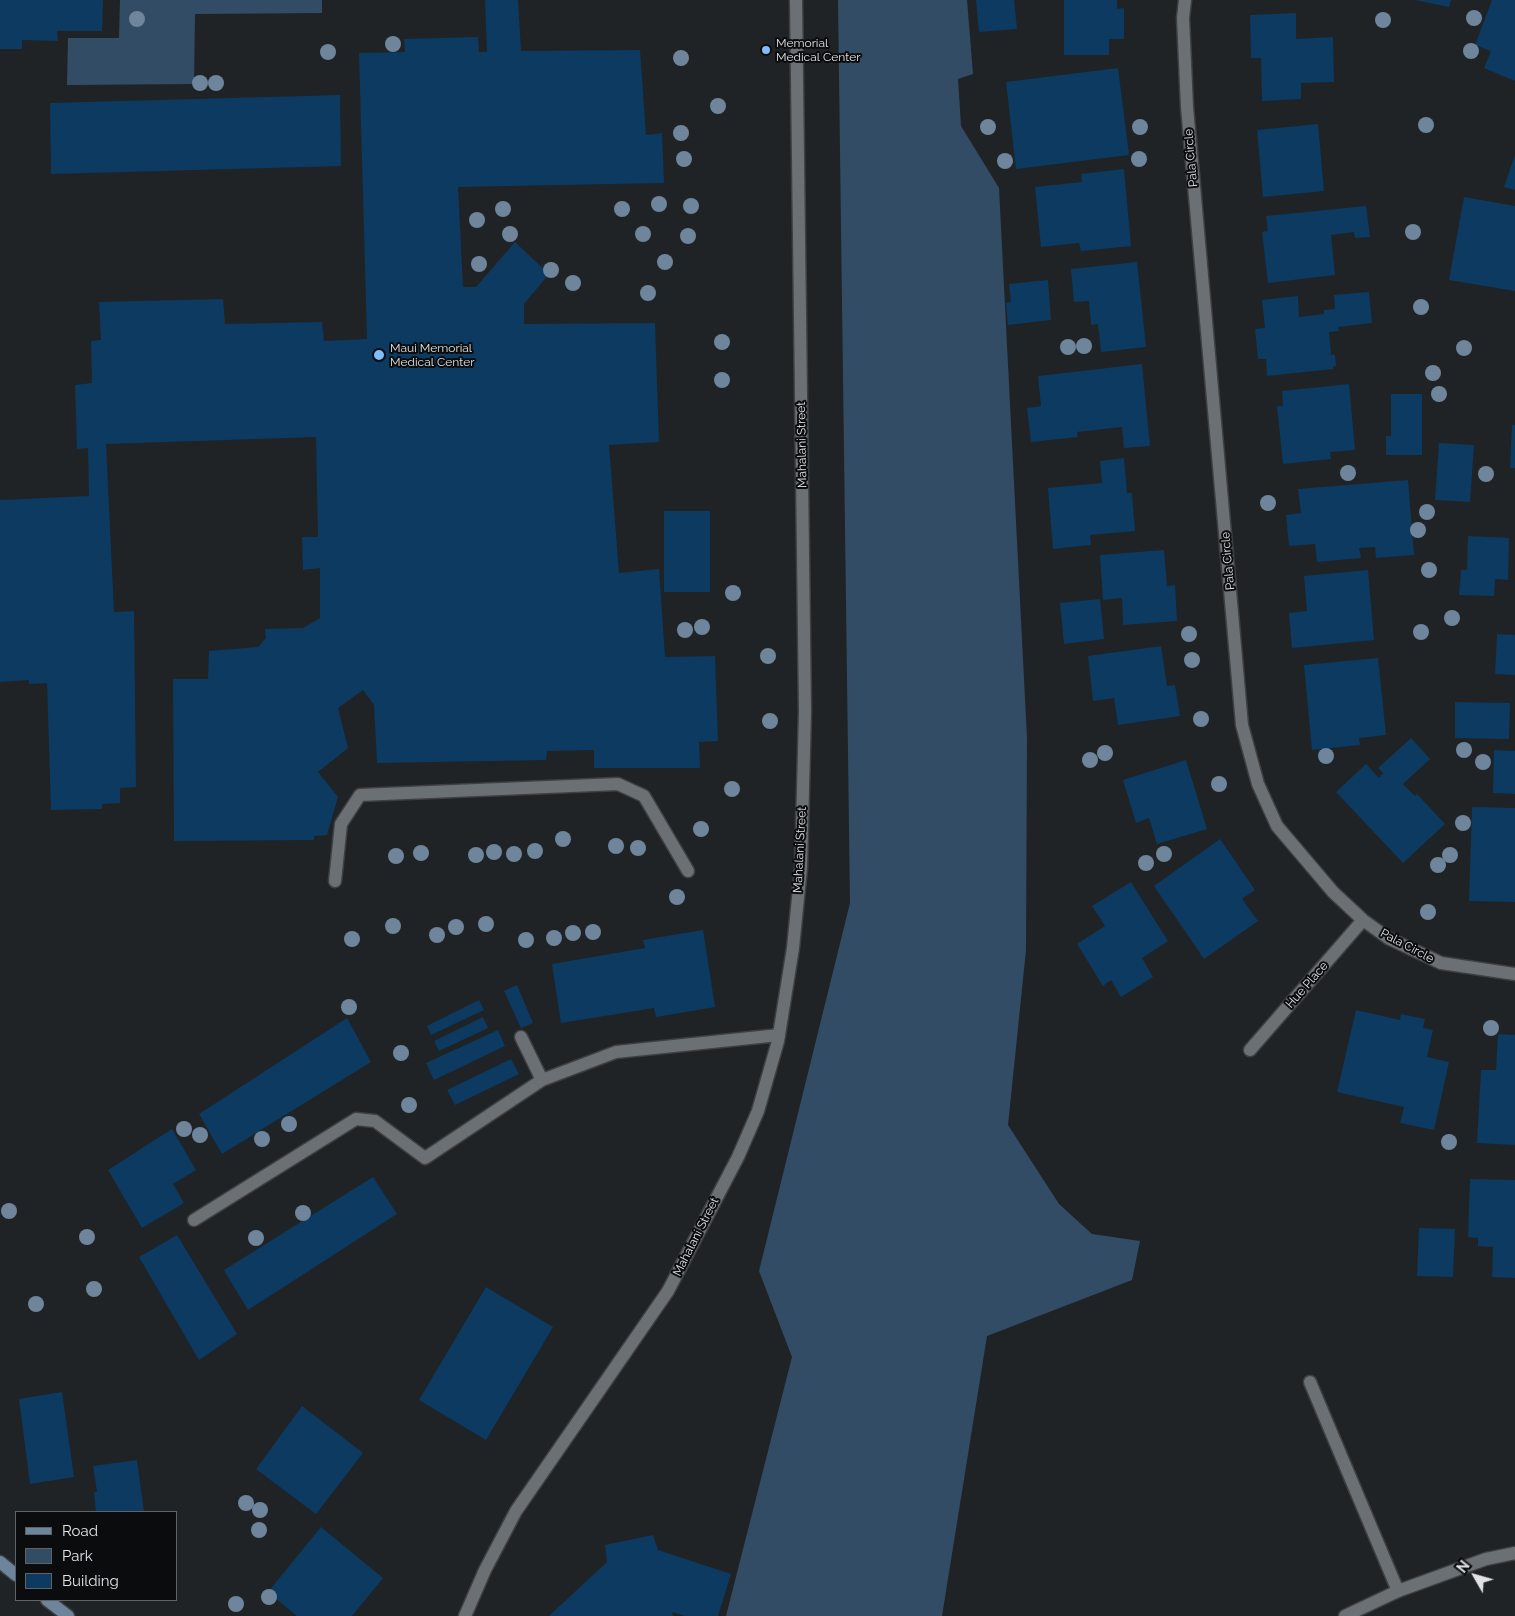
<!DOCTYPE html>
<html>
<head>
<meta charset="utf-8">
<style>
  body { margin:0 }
  #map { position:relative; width:1515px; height:1616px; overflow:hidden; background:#1f2326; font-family:Raleway,sans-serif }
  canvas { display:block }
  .legend { position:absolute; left:15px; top:1511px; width:162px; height:90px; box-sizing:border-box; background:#0a0c0d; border:1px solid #606263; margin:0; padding:6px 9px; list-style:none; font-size:15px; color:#e0e2e5 }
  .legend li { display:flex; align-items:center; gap:10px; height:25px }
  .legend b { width:25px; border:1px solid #606263 }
  .north { position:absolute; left:1450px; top:1551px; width:50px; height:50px; -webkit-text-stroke:4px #0a0c0d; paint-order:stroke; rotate:308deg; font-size:14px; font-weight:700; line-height:20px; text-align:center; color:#e0e2e5 }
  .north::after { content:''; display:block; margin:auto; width:18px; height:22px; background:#e0e2e5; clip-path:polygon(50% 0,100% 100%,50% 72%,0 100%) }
</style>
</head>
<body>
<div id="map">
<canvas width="1515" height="1616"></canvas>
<ul class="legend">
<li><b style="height:6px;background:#6c859d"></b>Road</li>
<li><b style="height:14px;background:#334c65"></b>Park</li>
<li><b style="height:14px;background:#0c3a61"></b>Building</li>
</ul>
<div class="north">N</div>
</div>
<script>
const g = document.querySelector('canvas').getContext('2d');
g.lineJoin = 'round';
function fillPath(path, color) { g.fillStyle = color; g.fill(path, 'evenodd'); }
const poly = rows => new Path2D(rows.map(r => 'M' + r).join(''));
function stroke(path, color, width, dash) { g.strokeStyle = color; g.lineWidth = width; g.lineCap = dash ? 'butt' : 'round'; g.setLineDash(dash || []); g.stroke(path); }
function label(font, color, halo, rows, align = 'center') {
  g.font = font + ' Raleway,sans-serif'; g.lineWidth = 4; g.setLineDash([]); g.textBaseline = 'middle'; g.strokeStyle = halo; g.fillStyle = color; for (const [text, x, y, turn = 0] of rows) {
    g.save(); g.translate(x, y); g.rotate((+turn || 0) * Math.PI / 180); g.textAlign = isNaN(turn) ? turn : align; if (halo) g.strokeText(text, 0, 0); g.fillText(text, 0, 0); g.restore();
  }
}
const green = poly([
  [120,0,322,0,322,13,195,14,194,84,67,85,68,38,119,38],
  [838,0,967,0,973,74,958,79,961,126,999,188,1027,738,1026,950,1008,1125,1059,1204,1092,1234,1140,1241,1132,1280,987,1336,942,1616,726,1616,792,1357,759,1271,850,903]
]);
const building = poly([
  [0,0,103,0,102,31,57,31,58,41,22,40,22,49,0,49],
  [485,0,518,0,521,51,640,50,646,135,662,133,664,183,458,187,463,287,476,287,515,242,549,274,524,304,524,324,655,323,659,442,609,445,619,573,659,569,665,657,715,656,718,741,699,742,700,768,594,768,594,750,547,751,546,760,377,763,374,705,363,690,338,708,348,748,318,772,338,797,327,835,314,836,314,840,174,841,173,679,208,679,209,651,258,647,266,638,265,629,303,628,320,618,320,568,303,570,302,537,318,537,316,437,106,444,114,612,134,611,136,787,120,788,120,803,102,804,102,809,51,810,47,683,29,684,29,680,0,682,0,500,89,496,88,448,77,449,75,385,92,383,91,341,101,340,99,302,223,299,225,324,322,322,324,341,367,339,359,53,405,52,404,39,478,37,479,52,487,52],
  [976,0,1014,0,1017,29,979,32],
  [1064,0,1117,0,1117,9,1124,8,1124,39,1109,39,1109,55,1064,55],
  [1415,0,1451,0,1449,7],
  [1492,0,1515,0,1515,81,1484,68,1491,51,1475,45],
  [1296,13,1296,39,1333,37,1334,82,1301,83,1301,99,1262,101,1261,58,1251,58,1250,15],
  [1118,68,1129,155,1016,169,1006,82],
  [340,95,341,166,51,174,50,103],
  [1318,124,1324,191,1263,197,1257,130],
  [1515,155,1515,190,1504,187],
  [1124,169,1131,246,1081,251,1079,243,1041,247,1035,187,1082,182,1081,174],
  [1464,197,1515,206,1515,291,1449,280],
  [1366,206,1370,237,1355,238,1354,232,1331,235,1335,275,1268,283,1262,232,1268,231,1266,216],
  [1137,262,1146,347,1101,352,1098,324,1091,325,1089,301,1074,302,1071,269],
  [1048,280,1051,320,1008,325,1006,303,1011,302,1009,284],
  [1369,292,1372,323,1338,327,1339,331,1329,332,1331,355,1335,355,1336,366,1333,366,1333,369,1267,376,1266,359,1258,359,1255,329,1265,328,1262,300,1298,296,1299,317,1324,314,1324,310,1335,309,1334,295],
  [1142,364,1150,446,1124,448,1122,427,1077,432,1078,437,1031,442,1027,408,1041,406,1038,376],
  [1349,384,1355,450,1330,452,1331,459,1283,464,1277,406,1283,406,1282,391],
  [1391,394,1422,394,1422,455,1386,455,1386,436,1391,436],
  [1512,425,1515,425,1515,468,1510,468],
  [1439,443,1474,445,1470,502,1435,500],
  [1124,458,1127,493,1132,493,1132,495,1135,531,1090,535,1091,545,1053,549,1048,488,1102,483,1100,461],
  [1408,480,1414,555,1376,558,1375,547,1359,548,1361,558,1317,562,1315,544,1289,546,1286,515,1301,513,1298,489],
  [664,511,710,511,710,592,664,592],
  [1468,536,1509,538,1508,580,1495,579,1494,596,1459,595,1461,570,1467,570],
  [1164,550,1167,586,1175,585,1177,621,1123,625,1122,598,1103,600,1100,555],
  [1368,570,1374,640,1292,648,1289,613,1307,611,1304,576],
  [1100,599,1104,639,1064,644,1060,603],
  [1497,634,1515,635,1515,675,1495,674],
  [1161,646,1167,686,1175,685,1180,716,1118,725,1114,698,1093,701,1088,656],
  [1378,658,1386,735,1359,738,1360,745,1312,750,1304,665],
  [1455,702,1510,703,1509,739,1455,738],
  [1411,738,1430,759,1403,784,1415,796,1417,794,1445,824,1403,863,1336,792,1366,764,1379,778,1383,773,1378,768],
  [1494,750,1515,751,1515,794,1493,793],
  [1186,760,1207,829,1157,844,1149,818,1136,823,1123,780],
  [1472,807,1515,808,1515,902,1469,901],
  [1220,839,1255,890,1242,899,1258,921,1204,959,1154,886],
  [1131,882,1168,941,1142,958,1153,977,1121,997,1111,980,1103,986,1077,944,1105,926,1092,906],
  [703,930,715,1007,656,1017,654,1008,561,1023,552,964,645,948,643,940],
  [517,985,533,1023,521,1028,504,991],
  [479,1000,484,1010,431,1035,427,1026],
  [1356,1010,1400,1020,1401,1014,1425,1019,1423,1028,1433,1030,1427,1057,1449,1062,1434,1130,1400,1123,1404,1107,1337,1092],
  [483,1017,488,1028,439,1051,434,1041],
  [347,1018,371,1062,222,1154,199,1114],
  [498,1030,505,1046,434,1080,426,1063],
  [1498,1034,1515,1035,1515,1145,1477,1143,1481,1070,1496,1070],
  [511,1059,519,1074,455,1105,447,1090],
  [172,1129,196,1170,173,1184,184,1203,142,1228,108,1170],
  [373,1177,397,1214,248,1310,224,1270],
  [1470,1179,1515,1180,1515,1278,1492,1277,1493,1247,1478,1246,1478,1238,1468,1237],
  [1419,1228,1455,1229,1453,1277,1417,1276],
  [177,1235,237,1334,199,1360,139,1257],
  [486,1287,553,1327,486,1440,419,1400],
  [62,1392,74,1477,30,1484,19,1399],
  [302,1406,363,1453,316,1514,256,1469],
  [137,1460,144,1512,96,1512,94,1492,97,1492,93,1466],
  [321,1527,383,1578,352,1616,297,1616,268,1592],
  [653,1535,658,1550,731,1574,718,1616,685,1616,672,1612,673,1616,549,1616,607,1562,605,1545]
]);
const lane = poly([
  [335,881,341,824,360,795,618,784,644,796,688,871],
  [521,1037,542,1080,616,1052,779,1035],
  [194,1220,356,1119,375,1121,425,1158,542,1080],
  [1310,1382,1398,1591]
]);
const street = poly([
  [1185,0,1183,18,1187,107,1242,725,1258,784,1277,826,1333,892,1363,920,1388,938,1441,963,1515,974],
  [1250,1050,1363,920],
  [465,1616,485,1570,516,1511,668,1291,738,1157,758,1111,778,1041,793,948,801,868,805,711,796,0],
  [1345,1616,1398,1591,1486,1559,1515,1553]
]);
const secondary = poly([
  [0,1562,16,1575],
  [47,1600,68,1616]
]);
const trees = [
  [1474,18],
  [137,19],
  [1383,20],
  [393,44],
  [1471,51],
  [328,52],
  [681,58],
  [200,83],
  [216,83],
  [718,106],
  [1426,125],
  [988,127],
  [1140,127],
  [681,133],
  [684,159],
  [1139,159],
  [1005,161],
  [659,204],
  [691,206],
  [503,209],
  [622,209],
  [477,220],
  [1413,232],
  [510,234],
  [643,234],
  [688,236],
  [665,262],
  [479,264],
  [551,270],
  [573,283],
  [648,293],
  [1421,307],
  [722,342],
  [1084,346],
  [1068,347],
  [1464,348],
  [1433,373],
  [722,380],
  [1439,394],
  [1348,473],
  [1486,474],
  [1268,503],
  [1427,512],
  [1418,530],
  [1429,570],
  [733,593],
  [1452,618],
  [702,627],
  [685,630],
  [1421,632],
  [1189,634],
  [768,656],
  [1192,660],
  [1201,719],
  [770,721],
  [1464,750],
  [1105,753],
  [1326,756],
  [1090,760],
  [1483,762],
  [1219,784],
  [732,789],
  [1463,823],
  [701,829],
  [563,839],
  [616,846],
  [638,848],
  [535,851],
  [494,852],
  [421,853],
  [514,854],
  [1164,854],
  [476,855],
  [1450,855],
  [396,856],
  [1146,863],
  [1438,865],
  [677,897],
  [1428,912],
  [486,924],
  [393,926],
  [456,927],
  [593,932],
  [573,933],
  [437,935],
  [554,938],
  [352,939],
  [526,940],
  [349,1007],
  [1491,1028],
  [401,1053],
  [409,1105],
  [289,1124],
  [184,1129],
  [200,1135],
  [262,1139],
  [1449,1142],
  [9,1211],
  [303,1213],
  [87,1237],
  [256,1238],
  [94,1289],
  [36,1304],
  [246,1503],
  [260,1510],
  [259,1530],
  [269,1597],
  [236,1604]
];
const markers = [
  [766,50,5,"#7fbdfa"],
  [379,355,6,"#7fbdfa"]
];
const poiNames = [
  ["Memorial",776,43],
  ["Medical Center",776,57],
  ["Maui Memorial",390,348],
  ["Medical Center",390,362]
];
const streetNames = [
  ["Pala Circle",1191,158,-95],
  ["Mahalani Street",802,445,-91],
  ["Pala Circle",1228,561,-95],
  ["Mahalani Street",800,850,-87],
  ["Pala Circle",1407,946,28],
  ["Hue Place",1307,985,-49],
  ["Mahalani Street",696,1237,-63]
];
fillPath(green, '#334c65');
fillPath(building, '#0c3a61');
stroke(lane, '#3d3f42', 15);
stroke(street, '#3d3f42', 15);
stroke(secondary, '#3d3f42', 15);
stroke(lane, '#6b7074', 12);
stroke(street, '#6b7074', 12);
stroke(secondary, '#6c859d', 12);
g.fillStyle = '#6e859c';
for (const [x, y] of trees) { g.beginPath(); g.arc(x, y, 8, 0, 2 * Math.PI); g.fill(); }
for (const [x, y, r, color] of markers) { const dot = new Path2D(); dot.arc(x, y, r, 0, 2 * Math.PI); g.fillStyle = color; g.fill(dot); stroke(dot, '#0a0c0d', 2); }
label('12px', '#e0e2e5', '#0a0c0d', poiNames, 'left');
label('12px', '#e0e2e5', '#0a0c0d', streetNames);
</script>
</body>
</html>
